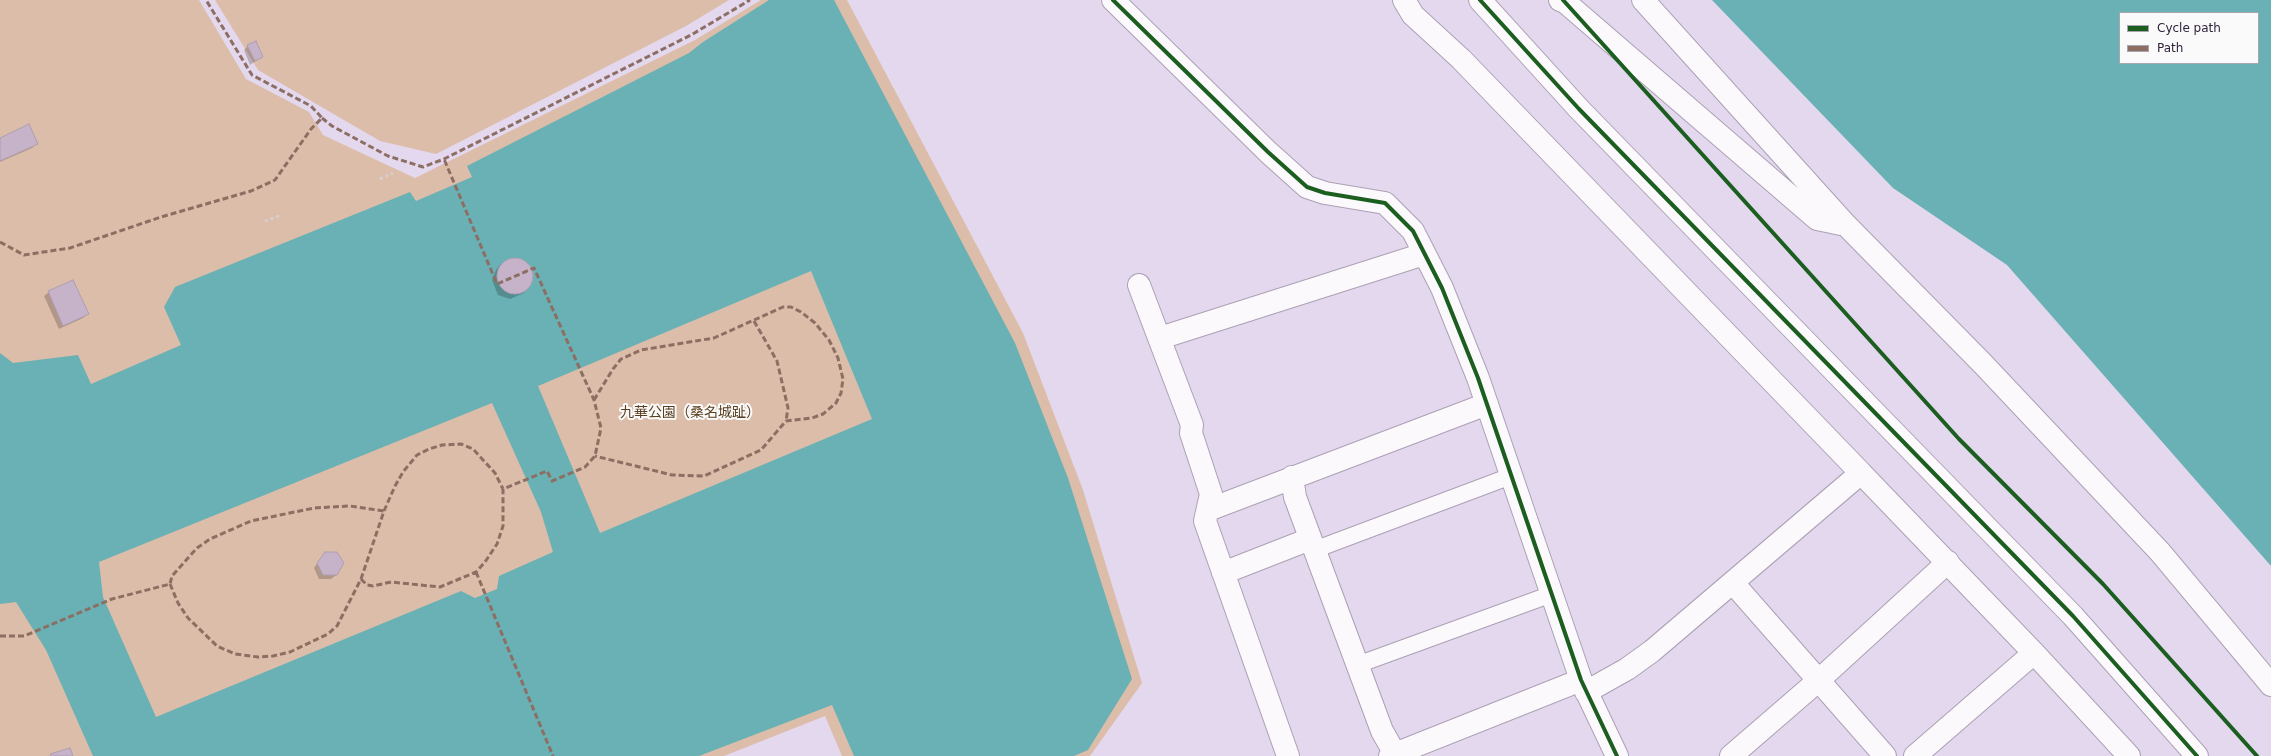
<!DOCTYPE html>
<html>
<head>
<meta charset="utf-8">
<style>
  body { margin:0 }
  #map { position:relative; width:2271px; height:756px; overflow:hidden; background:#e4d8ee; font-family:"DejaVu Sans",sans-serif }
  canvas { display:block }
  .legend { position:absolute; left:2119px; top:12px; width:140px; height:52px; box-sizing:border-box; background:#fafafa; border:1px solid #aaa4ae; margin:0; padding:5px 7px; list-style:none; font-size:12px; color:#31233b }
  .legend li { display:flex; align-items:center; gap:8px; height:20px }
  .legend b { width:20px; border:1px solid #aaa4ae }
</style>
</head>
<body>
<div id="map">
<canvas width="2271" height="756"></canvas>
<ul class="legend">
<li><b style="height:5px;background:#1b5e20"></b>Cycle path</li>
<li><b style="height:5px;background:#8d6e63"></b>Path</li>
</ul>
</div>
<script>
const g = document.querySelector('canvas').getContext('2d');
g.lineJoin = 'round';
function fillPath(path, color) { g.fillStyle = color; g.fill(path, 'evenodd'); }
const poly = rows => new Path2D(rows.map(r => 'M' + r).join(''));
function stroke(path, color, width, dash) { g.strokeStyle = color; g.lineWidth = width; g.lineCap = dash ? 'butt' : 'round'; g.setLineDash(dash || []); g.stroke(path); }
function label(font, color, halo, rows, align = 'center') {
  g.font = font + ' "DejaVu Sans","Noto Sans JP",sans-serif'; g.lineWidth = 4; g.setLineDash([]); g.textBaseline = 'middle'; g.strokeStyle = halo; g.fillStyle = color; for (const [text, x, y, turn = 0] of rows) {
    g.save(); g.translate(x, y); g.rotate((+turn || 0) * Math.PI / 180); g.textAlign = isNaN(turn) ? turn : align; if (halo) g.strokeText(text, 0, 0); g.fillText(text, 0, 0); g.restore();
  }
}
const green = poly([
  [0,0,199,0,246,79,309,112,323,135,415,178,695,40,761,0,847,0,1023,333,1083,490,1142,683,1090,756,842,756,825,716,724,756,0,756],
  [215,0,729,0,686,26,436,154,380,141,258,70]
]);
const water = poly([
  [769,0,834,0,1015,343,1068,478,1132,679,1088,750,1074,756,854,756,832,705,699,756,93,756,46,650,16,602,0,604,0,353,13,363,78,355,91,384,181,345,164,307,175,287,410,192,416,201,472,177,467,166,689,53,703,42],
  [811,271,872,419,600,533,538,386],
  [492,403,541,512,553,552,499,576,497,589,475,598,461,591,156,717,103,597,99,562],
  [1712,0,2271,0,2271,566,2007,265,1893,188],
  [2120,13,2258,13,2258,63,2120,63]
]);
const shadow = poly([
  [248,46,262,57,250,65,244,50],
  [0,139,36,144,32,148,0,162],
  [515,259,527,263,533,279,524,293,510,299,498,295,492,280,496,270,500,265],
  [49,292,87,314,83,318,59,329,44,296],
  [325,553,336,575,331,579,319,579,314,568]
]);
const building = poly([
  [256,41,263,57,255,61,247,45,256,41],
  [29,124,38,144,0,161,0,138,29,124],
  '497 276a18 18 0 1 1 36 0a18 18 0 1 1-36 0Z',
  [73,280,89,314,63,326,48,291,73,280],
  [325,552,337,552,344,563,337,575,323,575,317,563,325,552],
  [70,748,73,756,51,756,50,754,70,748]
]);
const path = poly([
  [380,179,393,173],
  [265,221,281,215]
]);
const lane = poly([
  [1314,550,1511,476],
  [1357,665,1552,594]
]);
const street = poly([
  [1113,0,1268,152,1307,187,1325,193,1385,203,1413,231,1442,288,1478,378,1581,680,1617,756],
  [1404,0,1413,15,1461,59,1861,473],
  [1560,0,1565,2,1817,219,1846,225],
  [1643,0,1846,225,1983,364,2160,552,2271,685],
  [1139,285,1192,425,1191,433,1211,494,1205,521,1288,756],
  [1160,338,1424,254],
  [1292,477,1295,497,1382,731,1395,754],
  [1208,510,1487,404],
  [1223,573,1310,539],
  [1733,583,1885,756],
  [1586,692,1627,669,1652,651,1861,473,2034,653,2129,756],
  [1390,756,1581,680],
  [1731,756,1819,680,1948,562],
  [1915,756,2034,653]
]);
const secondary = poly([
  [1480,0,1579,109,2073,616,2197,756]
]);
const quiet = poly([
  [322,118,332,126,388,156,423,167,444,159,691,35,750,0],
  [0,242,24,255,70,248,161,217,251,191,275,180,311,129,322,118,311,106,252,75,206,0],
  [754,321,777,361,788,408,786,421],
  [594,400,613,369,621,359,641,350,714,338,783,307,791,307,801,312,815,323,829,340,838,358,843,379,841,393,836,403,823,414,812,418,786,421,761,450,704,476,672,475,595,456],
  [476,572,553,756],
  [361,579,367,585,373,586,391,582,440,587,476,572,485,562,497,544,503,526,503,489,547,471,552,481,585,467,595,456,601,428,594,400,534,268,497,284,444,159],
  [170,584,178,603,188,618,217,646,235,654,258,657,273,656,290,652,328,634,337,626,361,579,384,511,395,486,403,472,417,455,429,449,442,445,461,444,473,449,495,473,503,489],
  [0,636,24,636,112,599,170,584,172,576,197,548,210,539,251,521,314,508,350,506,384,511]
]);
const cycleway = poly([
  [1113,0,1268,152,1307,187,1325,193,1385,203,1413,231,1442,288,1478,378,1581,680,1617,756],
  [1480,0,1579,109,2073,616,2197,756],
  [1563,0,1959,439,2103,584,2257,756]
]);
const parkNames = [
  ["九華公園（桑名城趾）",690,413]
];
fillPath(green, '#dcbda9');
fillPath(water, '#69b1b4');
fillPath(shadow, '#0003');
fillPath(building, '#c6b3c9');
stroke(building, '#ae9eb2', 1);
stroke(lane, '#aba0b4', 18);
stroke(street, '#aba0b4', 24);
stroke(secondary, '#aba0b4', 24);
stroke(path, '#d4d0d7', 2.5, [3, 3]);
stroke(lane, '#fbf9fc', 16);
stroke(street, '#fbf9fc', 22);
stroke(secondary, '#fbf9fc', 22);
stroke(quiet, '#8d6e63', 3, [6, 3]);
stroke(cycleway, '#1b5e20', 4);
label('14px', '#593f1e', '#fafafa', parkNames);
</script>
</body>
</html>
